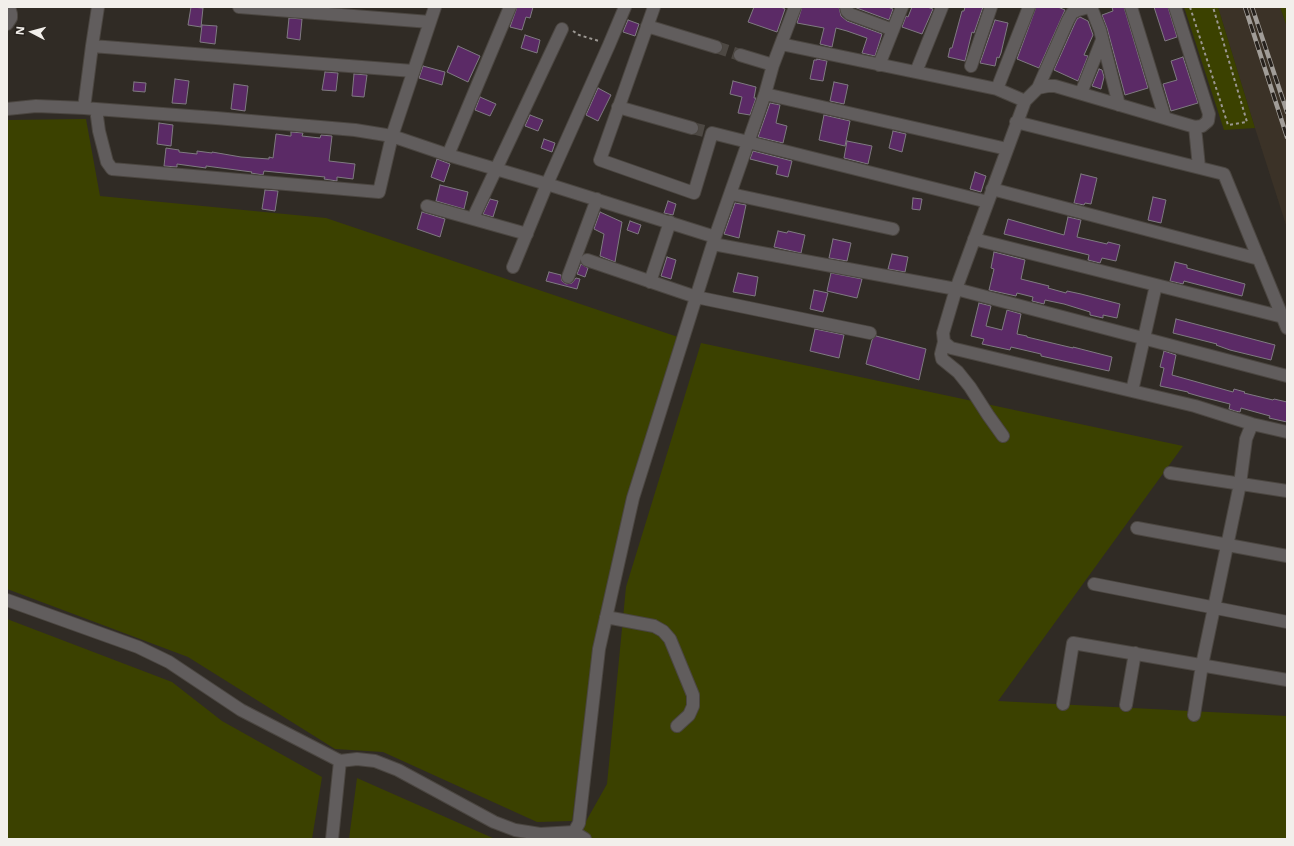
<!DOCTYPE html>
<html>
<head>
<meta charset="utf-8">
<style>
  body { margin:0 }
  #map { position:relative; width:1294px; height:846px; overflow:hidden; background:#302b25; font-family:"Noto Sans",sans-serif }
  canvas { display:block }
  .frame { position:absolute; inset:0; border:8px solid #f2efeb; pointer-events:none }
  .north { position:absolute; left:12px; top:12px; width:40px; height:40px; -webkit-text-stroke:3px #26211c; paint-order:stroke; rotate:276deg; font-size:11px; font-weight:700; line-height:16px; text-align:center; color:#f2efeb }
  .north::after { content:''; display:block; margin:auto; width:14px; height:18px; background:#f2efeb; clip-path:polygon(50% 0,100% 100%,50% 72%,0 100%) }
</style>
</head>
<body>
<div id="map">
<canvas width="1294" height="846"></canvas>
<div class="frame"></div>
<div class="north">N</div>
</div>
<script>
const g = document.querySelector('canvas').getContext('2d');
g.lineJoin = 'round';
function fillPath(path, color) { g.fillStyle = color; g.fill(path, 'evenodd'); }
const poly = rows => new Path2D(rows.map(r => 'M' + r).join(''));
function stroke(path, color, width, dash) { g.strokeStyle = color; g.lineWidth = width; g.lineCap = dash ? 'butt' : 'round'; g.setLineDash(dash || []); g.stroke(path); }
const built = poly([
  [1218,7,1280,7,1287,27,1287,228,1255,128]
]);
const green = poly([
  [1184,7,1218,7,1255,128,1224,130],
  [1280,7,1287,7,1287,27],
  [86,119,100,196,326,218,678,337,597,630,572,821,537,822,383,752,335,749,188,657,7,589,7,120],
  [701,343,1183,446,998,701,1287,716,1287,839,576,839,607,784,626,587],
  [7,619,172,682,222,721,322,777,312,839,7,839],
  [357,778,495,839,349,839]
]);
const building = poly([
  [191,7,203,8,201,27,188,25,191,7],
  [517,7,533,7,530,18,526,17,522,30,510,27,517,7],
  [754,7,781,7,785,9,777,32,748,22,754,7],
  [802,7,839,7,841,16,847,21,882,34,875,56,862,53,867,38,847,31,836,28,832,47,820,44,824,28,797,23,802,7],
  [854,7,888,7,893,9,889,20,854,7],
  [912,7,927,7,933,9,922,34,902,27,906,16,908,17,912,7],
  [965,7,983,7,974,33,972,32,965,61,948,57,950,48,952,48,962,11,964,11,965,7],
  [1036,7,1058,7,1065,10,1039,68,1017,59,1036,7],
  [1112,7,1124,7,1148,88,1125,95,1107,28,1102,15,1113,11,1112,7],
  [1154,7,1168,7,1177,37,1165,41,1154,7],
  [1080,17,1088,21,1093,35,1084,55,1088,56,1078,81,1054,70,1075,23,1077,19,1080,17],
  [289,18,302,19,300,40,287,38,289,18],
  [628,20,639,24,635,36,623,32,628,20],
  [995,20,1008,23,1001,53,999,58,997,57,995,66,980,63,995,20],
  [202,25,217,26,215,44,200,42,202,25],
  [525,35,540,40,537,53,521,48,525,35],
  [458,46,480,56,468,82,447,72,458,46],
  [1183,57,1198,103,1171,111,1163,84,1177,80,1171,61,1183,57],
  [817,59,827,61,823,81,810,79,814,60,817,60,817,59],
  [423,66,445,72,442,85,419,78,423,66],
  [1099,69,1102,70,1104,77,1101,89,1092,86,1099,69],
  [325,72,338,73,336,91,322,90,325,72],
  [354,74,367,75,364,97,352,96,354,74],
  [175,79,189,81,186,104,172,103,175,79],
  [733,81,756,87,754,98,756,98,750,115,738,113,742,97,730,94,733,81],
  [134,82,146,83,145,92,133,91,134,82],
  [834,82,848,85,844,104,830,101,834,82],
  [234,84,248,86,245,111,231,109,234,84],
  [598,88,611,95,598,121,586,115,598,88],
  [480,97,496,104,490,116,475,110,480,97],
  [770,103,780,105,776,123,787,126,783,143,758,137,770,103],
  [530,115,543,120,538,131,525,126,530,115],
  [824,115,850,121,845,146,819,140,824,115],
  [159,123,173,125,171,146,157,144,159,123],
  [893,131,906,134,902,152,889,148,893,131],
  [291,132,303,133,302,136,320,138,321,135,332,136,329,161,355,164,353,179,337,177,337,181,324,179,325,177,264,171,263,175,251,173,252,172,206,166,206,168,177,164,177,167,164,166,166,148,179,150,179,152,197,154,197,151,212,153,212,152,241,157,269,159,269,157,273,158,276,134,290,136,291,136,291,132],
  [544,139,555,143,552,152,541,148,544,139],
  [847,141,872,146,868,164,844,158,847,141],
  [753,151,792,161,788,177,776,174,778,166,750,159,753,151],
  [437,159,450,164,444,182,431,177,437,159],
  [975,172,986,176,981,192,970,189,975,172],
  [1081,174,1097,178,1091,204,1085,203,1084,205,1074,203,1081,174],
  [440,185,468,192,464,209,436,201,440,185],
  [265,190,278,191,275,211,262,209,265,190],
  [1153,197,1166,200,1161,223,1148,220,1153,197],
  [913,198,922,199,920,210,912,209,913,198],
  [490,199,498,201,493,217,483,214,490,199],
  [668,201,676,204,673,215,664,213,668,201],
  [735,203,746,205,739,238,724,234,735,203],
  [422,212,445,219,440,237,417,229,422,212],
  [600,212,622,222,615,262,600,256,604,234,594,229,600,212],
  [1068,217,1081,220,1077,237,1107,244,1108,242,1120,245,1116,261,1102,258,1100,263,1088,260,1089,255,1004,234,1008,219,1064,235,1068,217],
  [630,221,641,225,638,234,627,230,630,221],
  [778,231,787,233,788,231,805,235,801,253,774,247,778,231],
  [833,239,851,243,847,261,829,258,833,239],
  [994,252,1025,260,1021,279,1049,286,1048,288,1066,293,1067,291,1081,294,1120,304,1117,318,1103,315,1103,318,1090,315,1090,312,1064,304,1045,300,1044,304,1032,301,1033,297,1017,293,1016,296,989,290,994,269,991,268,994,252],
  [892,254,908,257,905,272,888,269,892,254],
  [667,257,676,260,671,279,661,276,667,257],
  [1175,262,1187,265,1187,268,1245,284,1242,296,1184,281,1183,284,1170,281,1175,262],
  [581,264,588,268,585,277,577,274,581,264],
  [549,272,561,275,562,281,566,284,572,283,576,278,580,279,577,289,546,281,549,272],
  [738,273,758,277,755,296,733,292,738,273],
  [831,273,862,279,857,298,827,291,831,273],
  [814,290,828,293,823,312,810,309,814,290],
  [979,303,991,306,986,326,1002,330,1007,310,1021,314,1017,334,1027,336,1027,337,1073,348,1073,347,1112,357,1109,371,1041,356,1041,354,1011,347,1010,350,982,344,984,339,971,336,979,303],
  [1176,319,1275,345,1271,360,1230,350,1216,345,1217,344,1173,333,1176,319],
  [815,329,844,335,839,358,810,351,815,329],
  [876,336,926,349,919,380,866,364,872,340,876,336],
  [1164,351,1176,355,1172,375,1233,392,1234,389,1245,392,1244,393,1273,400,1274,399,1287,402,1287,422,1269,418,1270,416,1241,408,1240,412,1235,411,1229,409,1230,404,1202,397,1188,393,1188,392,1160,386,1164,368,1160,367,1164,351]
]);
const minorTunnel = poly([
  [716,47,740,55],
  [692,128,712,133]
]);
const path = poly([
  [1190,7,1228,125,1247,122,1213,7],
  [573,31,579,35,599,41]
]);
const minor = poly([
  [239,7,430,22],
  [435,7,392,136,448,155,547,184,715,237],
  [654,7,600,160,694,193,712,133,988,202],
  [846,7,847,11,850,14,893,30],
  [1091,7,1100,30,1119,105],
  [1131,7,1165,118],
  [7,24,11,18,11,14,9,7],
  [647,26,716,47],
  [781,44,997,89,1025,101,956,289,943,333,944,342,951,348,1195,406,1252,424,1287,432],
  [92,46,413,71],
  [740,55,773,65],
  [879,65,902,7],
  [971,66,991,7],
  [916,72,942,7],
  [1038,88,1068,20,1072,13,1078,10,1089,7],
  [997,89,1029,7],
  [1081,93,1102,40],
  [765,94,1007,149],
  [1025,101,1038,88,1048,86,1055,86,1195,127,1202,126,1208,121,1209,114,1175,7],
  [618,107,692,128],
  [84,108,96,109,216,118,355,130,392,136,379,192,112,169,107,162,99,131,96,109],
  [7,109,36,106,84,108,92,46,98,7],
  [1016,122,1224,174,1287,328],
  [1195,127,1199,167],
  [448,155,510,7],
  [992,189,1259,259],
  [731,194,893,229],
  [427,206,527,234],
  [473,218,562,29],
  [974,239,1283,317],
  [713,244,956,289,1287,376],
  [587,260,696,297,870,333],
  [513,267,547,184,609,45,625,7],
  [568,277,597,199],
  [650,282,670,222],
  [944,342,941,354,942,359,958,372,970,387,988,415,1003,436],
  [1132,391,1156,285],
  [1170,473,1287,491],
  [1137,528,1287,556],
  [1094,584,1287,622],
  [7,600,138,647,169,662,241,710,340,761,332,839],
  [606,617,654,626,663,631,670,639,693,695,693,706,689,715,677,726],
  [1063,704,1073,643,1287,680],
  [1126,705,1135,653],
  [1194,715,1202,665,1240,484,1246,439,1252,424],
  [340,761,357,759,375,761,398,770,494,822,515,830,540,834,574,832,585,839],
  [574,832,579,823,599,649,633,498,715,237,765,94,773,65,795,7]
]);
const rail = poly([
  [1245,7,1287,137],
  [1252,7,1287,112]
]);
fillPath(built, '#3b3227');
fillPath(green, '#3b4100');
fillPath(building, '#5b2a66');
stroke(building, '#7f7a81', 1);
stroke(minorTunnel, '#4d4843', 12, [12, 6]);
stroke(minor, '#4b4641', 14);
stroke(path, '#9b9792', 2, [3, 3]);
stroke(minor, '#615d5d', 12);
stroke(rail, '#a19d98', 4.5);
stroke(rail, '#26211c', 3, [9]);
</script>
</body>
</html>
